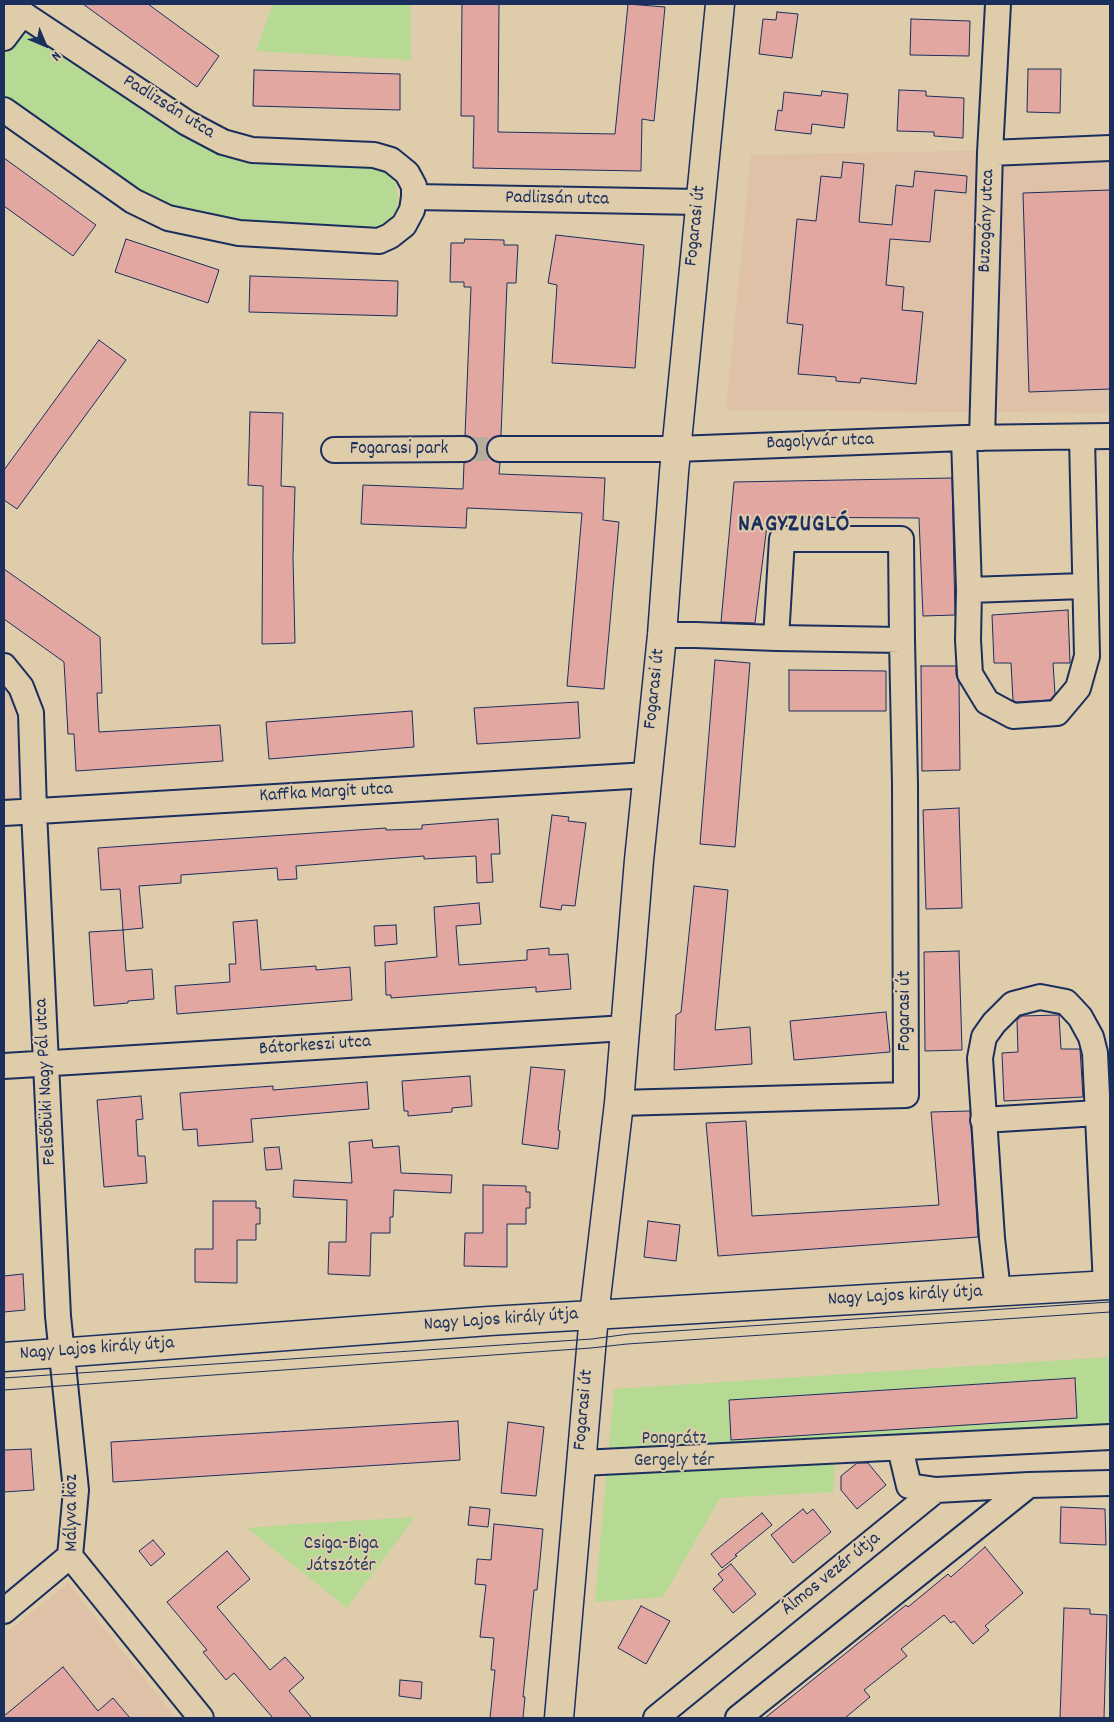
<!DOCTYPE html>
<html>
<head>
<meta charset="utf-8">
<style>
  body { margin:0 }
  #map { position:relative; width:1114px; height:1722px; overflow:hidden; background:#deccaa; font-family:Dekko,sans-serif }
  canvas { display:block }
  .frame { position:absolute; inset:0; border:5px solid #1b2f5e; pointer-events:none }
  .north { position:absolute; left:20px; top:20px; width:50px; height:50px; -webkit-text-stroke:4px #deccaa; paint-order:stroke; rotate:135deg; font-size:14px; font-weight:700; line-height:20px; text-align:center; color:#1b2f5e }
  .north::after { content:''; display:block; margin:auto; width:18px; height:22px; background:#1b2f5e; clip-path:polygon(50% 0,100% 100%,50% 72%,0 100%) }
</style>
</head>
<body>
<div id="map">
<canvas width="1114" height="1722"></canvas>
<div class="frame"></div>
<div class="north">N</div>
</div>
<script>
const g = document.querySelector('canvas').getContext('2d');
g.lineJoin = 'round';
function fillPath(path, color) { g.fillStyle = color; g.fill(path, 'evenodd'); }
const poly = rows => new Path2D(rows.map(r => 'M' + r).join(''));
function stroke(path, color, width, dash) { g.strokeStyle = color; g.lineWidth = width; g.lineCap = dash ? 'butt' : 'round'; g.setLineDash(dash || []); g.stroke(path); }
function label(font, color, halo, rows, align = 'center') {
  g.font = font + ' Dekko,sans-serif'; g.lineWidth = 4; g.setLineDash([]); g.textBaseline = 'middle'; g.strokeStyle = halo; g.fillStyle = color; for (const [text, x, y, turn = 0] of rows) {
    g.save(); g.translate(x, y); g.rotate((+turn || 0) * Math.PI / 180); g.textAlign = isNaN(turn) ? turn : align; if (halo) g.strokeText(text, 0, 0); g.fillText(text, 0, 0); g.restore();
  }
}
const built = poly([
  [1110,148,1110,413,726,410,751,155],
  [4,681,12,689,21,717,20,801,4,801],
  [68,1583,176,1718,4,1718,4,1635]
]);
const green = poly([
  [273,4,410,4,411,60,256,51],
  [24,31,101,83,180,133,204,147,228,156,252,159,380,164,389,173,396,183,398,203,394,215,386,226,376,232,269,232,165,211,4,105,4,46],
  [1110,1357,1110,1448,835,1460,833,1492,720,1498,663,1597,595,1602,614,1389],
  [415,1517,347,1608,247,1528,284,1525]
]);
const building = poly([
  [83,4,148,4,219,56,197,87,83,4],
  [462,4,499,4,498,132,615,134,628,4,665,7,654,121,642,119,641,171,473,168,474,116,461,116,462,4],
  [777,12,798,14,792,58,759,54,763,19,776,20,777,12],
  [911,19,970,21,969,56,910,55,911,19],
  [1028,69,1061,69,1060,113,1027,112,1028,69],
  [254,70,400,74,400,110,253,106,254,70],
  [899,90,926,91,926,96,964,98,963,138,934,136,934,132,897,131,899,90],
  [822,91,848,94,844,128,812,124,811,134,775,130,778,110,782,111,784,92,821,96,822,91],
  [4,158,96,225,73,256,4,206,4,158],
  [843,162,864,164,859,222,892,225,896,185,913,187,915,171,967,176,966,193,935,190,930,242,890,239,886,285,904,287,902,310,923,312,916,384,861,378,860,383,836,381,836,377,798,374,803,325,787,323,797,219,816,221,821,176,841,178,843,162],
  [1110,190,1110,389,1029,392,1023,193,1110,190],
  [556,235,644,245,635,368,552,363,557,285,548,283,556,235],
  [126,239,219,270,208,303,115,272,126,239],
  [465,239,504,240,504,245,518,245,516,283,507,283,501,435,494,437,488,442,486,449,488,455,493,461,500,463,499,474,605,478,603,520,619,522,604,689,567,686,582,513,467,508,466,528,361,524,363,485,463,489,464,463,471,461,476,455,478,448,476,442,471,437,465,435,471,287,464,287,464,282,450,282,451,243,464,243,465,239],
  [250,276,398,281,397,316,249,312,250,276],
  [99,340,126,360,17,509,4,500,4,470,99,340],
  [250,412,283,413,281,486,295,487,293,558,295,643,262,644,263,486,248,485,250,412],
  [952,478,955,615,923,616,919,518,768,517,755,623,721,622,734,482,952,478],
  [4,569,100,637,102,693,97,693,99,732,220,725,223,761,76,771,74,734,68,734,64,662,4,619,4,569],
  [1068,610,1070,663,1053,663,1055,694,1050,700,1016,702,1013,700,1011,663,994,663,992,615,1068,610],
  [715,660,750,663,735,847,700,844,715,660],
  [921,666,956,666,956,675,959,683,960,770,922,771,921,666],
  [789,670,886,671,886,711,789,711,789,670],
  [578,702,580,738,477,744,474,708,578,702],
  [412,711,414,747,269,759,266,722,412,711],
  [959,808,962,908,926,909,923,810,959,808],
  [552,815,569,817,568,821,586,823,575,906,562,905,561,910,540,907,552,815],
  [498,819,500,854,491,854,493,882,477,883,476,856,424,859,424,856,296,866,297,879,278,880,277,868,181,875,181,883,139,886,143,928,123,930,120,889,101,890,98,848,386,828,386,830,422,829,422,825,498,819],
  [694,886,728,890,715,1030,750,1027,752,1064,674,1070,676,1015,681,1012,694,886],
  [479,903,481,924,456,926,459,965,527,960,527,950,549,948,549,955,568,954,571,989,536,992,536,987,391,998,391,995,386,995,385,962,437,957,434,907,479,903],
  [257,920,261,970,316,966,316,970,350,967,352,1000,177,1014,175,986,230,982,229,964,236,964,233,922,257,920],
  [396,925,397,944,375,946,374,926,396,925],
  [123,930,126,971,152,969,154,999,128,1001,128,1003,94,1006,89,932,123,930],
  [959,951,962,1050,925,1051,924,952,959,951],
  [886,1012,890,1052,794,1060,790,1021,886,1012],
  [1059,1015,1061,1049,1080,1049,1083,1097,1004,1101,1002,1053,1018,1052,1017,1020,1022,1016,1059,1015],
  [531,1067,565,1070,558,1130,560,1131,558,1149,522,1144,531,1067],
  [470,1076,472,1106,452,1108,452,1112,408,1116,408,1111,404,1111,402,1081,470,1076],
  [367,1082,369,1109,251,1119,253,1142,198,1146,197,1129,183,1130,180,1093,273,1086,273,1090,367,1082],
  [141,1096,143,1119,136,1120,138,1156,145,1156,147,1183,104,1187,97,1100,141,1096],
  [970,1111,978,1237,718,1256,706,1123,746,1121,752,1216,939,1205,931,1112,970,1111],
  [372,1140,373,1148,399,1146,401,1173,452,1175,451,1193,394,1190,393,1217,390,1217,390,1233,371,1233,370,1276,328,1274,329,1242,346,1242,347,1200,293,1197,294,1180,352,1183,349,1142,372,1140],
  [279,1147,282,1169,266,1170,264,1148,279,1147],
  [483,1185,526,1186,526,1192,530,1192,530,1208,526,1208,526,1224,507,1224,507,1267,464,1266,465,1233,483,1233,483,1185],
  [213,1201,256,1201,256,1208,260,1208,260,1224,256,1224,256,1240,237,1240,237,1283,195,1282,195,1249,213,1249,213,1201],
  [648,1221,680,1225,676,1261,644,1257,648,1221],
  [23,1274,25,1310,4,1312,4,1276,23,1274],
  [1075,1378,1077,1418,731,1440,729,1400,1075,1378],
  [458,1421,460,1460,113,1482,111,1442,458,1421],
  [508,1422,544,1427,536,1496,501,1493,508,1422],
  [31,1449,34,1490,4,1492,4,1450,31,1449],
  [857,1463,868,1463,886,1485,857,1509,841,1490,841,1476,857,1463],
  [470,1507,490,1509,488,1527,468,1525,470,1507],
  [1061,1507,1105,1509,1106,1545,1060,1543,1061,1507],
  [803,1509,807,1514,813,1509,831,1532,793,1563,771,1535,803,1509],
  [762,1513,772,1525,735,1555,737,1556,722,1568,711,1554,762,1513],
  [494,1524,543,1529,537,1590,534,1590,523,1697,525,1697,523,1718,490,1718,495,1670,491,1670,494,1638,480,1637,486,1585,475,1584,477,1559,491,1560,494,1524],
  [153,1540,165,1554,151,1566,139,1551,153,1540],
  [985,1547,1023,1593,985,1626,989,1630,973,1644,954,1621,951,1623,944,1615,901,1649,907,1656,864,1690,870,1697,845,1718,765,1718,906,1605,908,1607,948,1574,951,1577,985,1547],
  [227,1551,250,1579,217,1607,270,1670,285,1657,304,1678,289,1691,312,1718,273,1718,234,1673,226,1680,203,1652,207,1650,167,1602,227,1551],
  [731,1564,756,1594,733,1613,713,1589,723,1580,718,1574,731,1564],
  [641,1606,670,1621,646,1664,618,1648,641,1606],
  [1064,1608,1090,1609,1090,1614,1107,1615,1104,1718,1060,1718,1064,1608],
  [63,1667,98,1711,113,1698,130,1718,4,1718,4,1716,63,1667],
  [400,1680,422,1682,421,1699,399,1696,400,1680]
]);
const minorTunnel = poly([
  [464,449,500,449]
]);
const minor = poly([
  [4,38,22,14],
  [4,110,133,201,168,218,239,233,379,241,390,236,404,225,412,210,414,197,414,186,407,173,391,160,374,155,252,150,223,142,187,123,8,4],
  [990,153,1110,148],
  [414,197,700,202],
  [964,438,969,590,968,640,970,674,987,702,1013,716,1057,713,1078,688,1087,656,1082,437],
  [982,438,990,153,998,4],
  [500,449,676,449,964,438,1110,436],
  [334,450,464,449],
  [969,590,1084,586],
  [662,635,696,635,776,638,902,640,901,539,782,539,776,638],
  [4,666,21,687,31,713,34,811,58,1316,76,1490,70,1556,201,1718],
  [4,813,648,775],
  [4,1066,626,1028],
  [619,1103,906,1095,905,784,902,640],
  [983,1120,1098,1113],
  [998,1292,992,1238,980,1058,984,1037,994,1023,1013,1004,1040,997,1066,1002,1080,1017,1091,1037,1095,1053,1106,1286],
  [900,1448,909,1486,936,1490,1029,1485,1110,1483],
  [581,1463,1110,1437],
  [4,1611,70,1556],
  [656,1718,936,1490],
  [738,1718,1029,1485]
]);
const major = poly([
  [4,1357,489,1321,1110,1285],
  [559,1718,594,1315,619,1103,639,860,662,635,674,472,720,4]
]);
const tram = poly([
  [4,1378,592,1339,629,1334,1110,1302],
  [4,1390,591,1348,627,1344,1110,1312]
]);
const streetNames = [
  ["Padlizsán utca",168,108,32],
  ["Padlizsán utca",557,200,1],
  ["Buzogány utca",988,221,-88],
  ["Fogarasi út",697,226,-84],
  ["Bagolyvár utca",820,443,-2],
  ["Fogarasi park",399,450],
  ["Fogarasi út",656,689,-84],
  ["Kaffka Margit utca",326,794,-3],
  ["Fogarasi út",906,1011,-90],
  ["Bátorkeszi utca",315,1047,-4],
  ["Felsőbüki Nagy Pál utca",47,1082,-93],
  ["Nagy Lajos király útja",905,1297,-3],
  ["Nagy Lajos király útja",501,1321,-4],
  ["Nagy Lajos király útja",97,1350,-4],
  ["Fogarasi út",585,1410,-85],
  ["Mályva köz",73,1513,-90],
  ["Álmos vezér útja",832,1575,-39]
];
const parkNames = [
  ["Pongrátz",674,1440],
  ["Gergely tér",674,1462],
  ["Csiga-Biga",341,1545],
  ["Játszótér",341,1567]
];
const districtNames = [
  ["NAGYZUGLÓ",794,527]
];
fillPath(built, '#dfc1a7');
fillPath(green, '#b6da94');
fillPath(building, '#e2a7a1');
stroke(building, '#1b2f5e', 1);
stroke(minorTunnel, '#b7ad9b', 24, [24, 12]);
stroke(minor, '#1b2f5e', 28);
stroke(major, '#1b2f5e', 31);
stroke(minor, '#deccaa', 24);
stroke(major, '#deccaa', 28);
stroke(tram, '#1b2f5e', 1);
label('19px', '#1b2f5e', '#deccaa', streetNames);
label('19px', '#2a4063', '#deccaa', parkNames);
g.letterSpacing = '1px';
label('bold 24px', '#1b2f5e', '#deccaa', districtNames);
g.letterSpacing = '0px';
</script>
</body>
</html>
